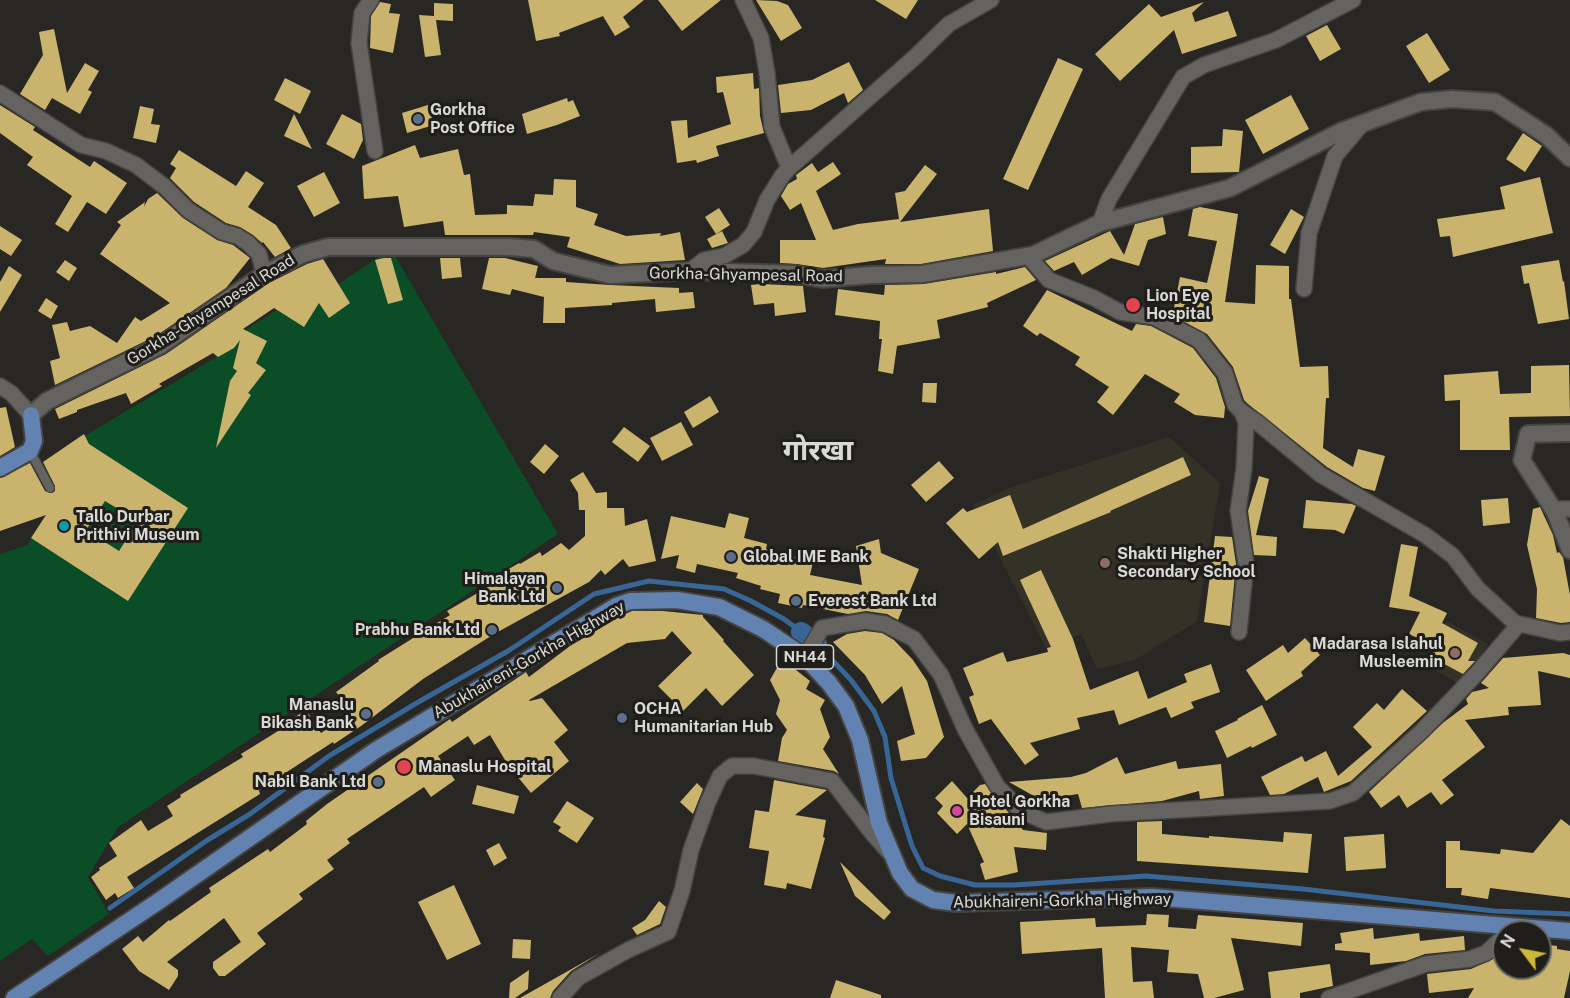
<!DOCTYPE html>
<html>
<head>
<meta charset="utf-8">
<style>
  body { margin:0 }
  #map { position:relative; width:1570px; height:998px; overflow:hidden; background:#292723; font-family:"Public Sans",sans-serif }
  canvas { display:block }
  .north { position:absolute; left:1492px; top:920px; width:60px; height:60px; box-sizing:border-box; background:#1f1e1a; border:2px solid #696965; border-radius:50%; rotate:302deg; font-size:16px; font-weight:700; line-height:24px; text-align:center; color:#d9d9d6 }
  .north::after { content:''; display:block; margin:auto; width:21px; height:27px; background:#cbba39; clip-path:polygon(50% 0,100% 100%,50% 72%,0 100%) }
</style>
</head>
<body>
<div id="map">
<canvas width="1570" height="998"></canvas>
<div class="north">N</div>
</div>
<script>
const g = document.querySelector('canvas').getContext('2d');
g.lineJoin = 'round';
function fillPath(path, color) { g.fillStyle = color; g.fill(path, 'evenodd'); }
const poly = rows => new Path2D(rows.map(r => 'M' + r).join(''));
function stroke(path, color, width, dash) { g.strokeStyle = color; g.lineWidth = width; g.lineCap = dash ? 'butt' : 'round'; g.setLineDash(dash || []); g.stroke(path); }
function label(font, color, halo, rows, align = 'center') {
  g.font = font + ' "Public Sans","Noto Sans Devanagari",sans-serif'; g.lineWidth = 6; g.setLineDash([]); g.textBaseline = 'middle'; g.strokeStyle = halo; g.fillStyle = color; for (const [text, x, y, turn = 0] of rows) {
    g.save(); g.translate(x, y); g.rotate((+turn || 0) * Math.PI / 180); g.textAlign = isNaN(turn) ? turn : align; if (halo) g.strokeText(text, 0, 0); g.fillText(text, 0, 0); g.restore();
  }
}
const built = poly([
  [1169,437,1220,483,1197,621,1135,660,1097,669,1081,634,1046,648,973,505,1009,488],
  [1447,621,1488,644,1470,670,1458,683,1422,663]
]);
const green = poly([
  [391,249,558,534,118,827,88,877,109,914,48,956,32,939,0,961,0,554,28,545,82,451,83,437,220,355,245,337,244,331,291,301,314,300]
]);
const stream = poly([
  [817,644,851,680,874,711,885,737,891,778,912,846,923,868,940,876,975,885,1015,885,1146,876,1303,889,1494,911,1570,914],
  [110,908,206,841,250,814,329,756,415,704,508,651,594,594,649,581,724,589,751,601,784,619,801,632]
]);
const canal = poly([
  [801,632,817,644]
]);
const building = poly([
  [528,0,644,0,623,17,630,27,615,36,603,16,559,33,560,36,536,41],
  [658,0,721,0,682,31],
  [756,0,777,1,788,5,802,28,781,41],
  [875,0,918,0,906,19],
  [380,2,391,4,389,13,400,14,393,53,370,48,371,16],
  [1204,2,1192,13,1195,22,1228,11,1237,36,1182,54,1174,30,1120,81,1095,54,1149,4,1161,17],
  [434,3,453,4,453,21,436,20,441,55,425,57,419,15,434,16],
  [1327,25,1341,49,1320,61,1306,36],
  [54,29,67,93,85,63,99,71,88,90,92,92,80,114,52,98,45,110,20,94,43,55,39,32],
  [1427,33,1450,70,1429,83,1406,46],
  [1058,58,1083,69,1028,190,1003,179],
  [849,62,863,90,848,103,844,93,811,110,781,113,778,85,812,80],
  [753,73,754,89,759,88,760,116,764,133,716,146,719,156,697,163,696,160,677,163,671,121,687,120,688,138,731,124,723,92,717,93,716,77],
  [285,78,311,91,300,114,274,100],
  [1291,95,1309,129,1263,154,1245,120],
  [567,98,568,102,573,100,580,116,557,125,527,134,522,114],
  [0,105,35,127,33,130,90,167,94,161,127,183,106,214,87,202,68,232,55,224,72,196,27,165,33,157,0,133],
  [428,105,434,125,407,133,402,113],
  [140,106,154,109,151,124,160,125,156,143,133,138],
  [294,114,312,149,284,136],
  [342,114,361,124,363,140,354,159,326,144],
  [1223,129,1243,131,1239,172,1191,173,1191,147,1222,146],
  [1523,133,1542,146,1525,172,1506,159],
  [415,145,420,158,458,149,464,175,470,174,475,215,507,214,507,205,533,206,535,194,553,195,554,179,576,180,576,207,598,214,594,225,626,236,661,233,660,236,680,232,685,260,620,264,567,247,570,237,534,232,533,235,445,235,443,221,404,227,398,196,364,199,362,166],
  [179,150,236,186,246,171,264,183,248,207,276,225,291,248,275,257,263,242,262,243,253,235,240,227,226,223,194,202,170,178,176,168,170,164],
  [833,162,841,174,816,191,833,230,858,224,899,219,895,193,905,191,925,165,937,174,900,222,989,209,993,251,921,264,885,264,886,259,823,268,797,264,780,263,780,240,816,240,801,203,790,210,781,196,788,184,797,179,796,175,812,163,818,172],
  [324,172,340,203,314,217,297,186],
  [1540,177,1553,233,1453,257,1450,236,1440,237,1437,219,1505,209,1500,187],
  [157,193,183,218,217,240,233,245,250,258,226,288,156,336,55,385,50,361,60,358,52,325,67,322,70,331,90,326,117,343,135,317,141,321,170,303,100,254,121,225,117,222,145,202,144,207,148,199],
  [1200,207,1238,214,1225,302,1255,304,1256,265,1289,266,1289,299,1291,299,1300,367,1328,366,1329,398,1326,398,1323,448,1353,467,1358,449,1385,456,1375,491,1363,488,1327,467,1248,404,1244,400,1233,367,1207,334,1168,313,1173,313,1180,277,1207,283,1217,241,1188,236,1193,209],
  [719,208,730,225,716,234,705,217],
  [1291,209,1304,217,1285,254,1270,245],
  [1163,217,1166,234,1148,240,1139,266,1111,258,1082,275,1074,262,1054,271,1045,261,1110,231,1124,255,1135,224],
  [0,226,22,240,11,256,0,249],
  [722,231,728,243,712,248,707,239],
  [384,258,391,258,403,300,388,304,375,260],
  [440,258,460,258,462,277,442,279],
  [489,258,505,258,538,266,535,278,566,278,566,282,610,285,679,288,679,293,693,292,695,308,656,312,655,299,612,303,612,305,565,308,565,323,543,323,544,297,512,289,510,295,482,289],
  [323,259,350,303,329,318,319,303,304,327,274,308,243,329,267,341,256,363,266,370,248,393,251,395,216,448,230,381,237,371,233,368,240,340,234,348,218,357,213,353,159,384,162,386,131,404,126,393,77,410,77,412,59,419,55,409,166,354,269,283,307,264],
  [65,260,77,268,69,281,56,272],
  [1559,260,1563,282,1564,281,1569,319,1538,324,1529,283,1524,284,1521,266],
  [9,266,22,275,0,312,0,282],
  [1025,267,1036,280,987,303,988,307,937,320,940,338,897,346,893,374,878,371,882,339,879,339,880,321,835,315,838,289,884,295,885,285,924,284,996,272,996,274],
  [761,284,803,286,806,312,775,316,774,303,754,305,751,285],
  [1047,290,1132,331,1136,324,1151,326,1193,348,1216,378,1225,407,1224,418,1195,415,1174,402,1180,394,1145,374,1113,415,1097,402,1109,387,1075,365,1080,357,1040,333,1037,336,1023,326],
  [46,298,58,306,51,319,38,311],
  [1569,365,1570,416,1509,417,1510,450,1460,450,1460,400,1445,401,1444,375,1498,371,1500,394,1531,393,1531,366],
  [923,383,937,383,936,403,922,402],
  [710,396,719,412,693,428,684,412],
  [6,407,15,447,0,456,0,408],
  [681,422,693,445,662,461,650,438],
  [624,427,650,446,638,462,612,442],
  [84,434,89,444,188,508,128,601,31,538,46,515,0,531,0,478,30,463,45,491,52,493,55,491,55,486,43,462],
  [105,501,138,521,119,551,86,530],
  [545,444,559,456,544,474,530,462],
  [1183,457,1191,475,1110,511,1111,512,1003,556,998,542,979,559,946,523,963,508,967,512,1010,495,1023,529],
  [939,461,954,478,926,502,911,485],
  [583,472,596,493,607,492,607,508,624,508,625,526,647,519,656,561,629,567,623,559,605,575,601,570,589,582,494,634,423,679,361,726,334,744,333,742,259,790,260,794,127,877,134,888,118,898,115,893,106,900,91,877,100,870,99,868,117,856,109,843,141,820,148,831,173,816,167,806,181,797,180,795,243,757,241,754,291,723,289,721,306,710,321,733,351,712,336,692,379,661,378,660,450,615,447,611,498,581,495,577,519,563,520,564,540,552,542,556,561,543,569,550,585,536,585,510,579,510,578,493,570,480],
  [1259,476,1269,479,1256,535,1277,537,1276,556,1254,555,1248,511],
  [1508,498,1510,523,1483,526,1481,500],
  [1306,500,1352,504,1356,506,1344,534,1335,530,1303,528],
  [1540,507,1553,535,1557,553,1559,552,1563,557,1570,595,1570,622,1561,623,1536,618,1537,589,1527,545,1533,509],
  [729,513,749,518,744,538,767,544,766,549,813,562,810,575,862,585,856,546,879,539,881,553,919,569,898,620,887,614,866,611,848,614,803,605,802,608,778,603,780,594,760,589,761,586,736,578,738,573,697,564,695,573,676,568,679,555,661,559,671,516,725,528],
  [1215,536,1232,537,1236,564,1230,626,1204,622],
  [1401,544,1418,547,1409,596,1447,613,1442,623,1478,643,1468,661,1475,661,1463,674,1431,657,1436,647,1409,634,1420,612,1389,607],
  [1041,570,1073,639,1090,690,1138,671,1148,699,1187,682,1184,674,1211,664,1220,692,1191,702,1194,708,1171,718,1166,707,1119,725,1114,710,1077,718,1080,729,1030,743,1039,755,1025,765,991,719,979,724,969,697,974,695,963,668,1003,652,1007,662,1048,652,1047,648,1051,647,1020,580],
  [632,611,663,611,703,615,703,617,724,640,723,641,754,675,722,706,706,688,683,711,658,686,692,653,672,631,665,639,627,643,529,700,530,701,542,698,568,730,554,742,569,761,531,793,508,765,490,735,474,745,468,736,438,756,455,780,431,797,424,787,347,839,350,843,327,860,334,869,299,894,303,899,257,933,266,944,225,976,219,976,213,968,213,962,241,942,224,918,167,962,178,970,178,976,169,990,139,971,122,949,138,936,143,942,169,920,170,921,211,892,209,888,268,849,270,852,307,824,306,821,327,804,450,719,452,722,526,672,529,677,570,646,621,616],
  [865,631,882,633,894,640,913,660,927,681,944,737,926,758,901,761,897,741,915,734,902,686,882,704,865,675,833,642,847,634],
  [1305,638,1320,655,1301,672,1303,676,1266,701,1246,670,1283,645,1288,653],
  [1563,653,1570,655,1570,678,1538,671,1541,705,1508,707,1509,715,1465,720,1485,747,1442,780,1454,795,1441,805,1431,792,1407,808,1399,795,1381,808,1369,792,1444,722,1468,704,1466,699,1472,692,1489,688,1481,683,1503,658],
  [782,659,810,681,806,689,825,700,820,709,830,737,823,749,839,774,834,771,778,761,782,738,787,730,776,714,780,700,770,680],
  [1402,689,1427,711,1351,781,1324,792,1318,777,1284,794,1270,795,1261,777,1302,756,1305,762,1326,751,1338,776,1372,747,1353,727,1377,703,1384,710],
  [1262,705,1277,735,1252,748,1251,746,1227,758,1215,731,1238,720,1237,719],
  [1117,757,1125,774,1176,761,1178,769,1221,764,1224,796,1200,799,1199,791,1162,801,1082,808,1078,794,1041,800,1009,782,1071,777,1086,773],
  [774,780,827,790,795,815,826,820,823,837,825,838,811,889,787,883,786,889,764,885,769,851,749,848,755,810,769,812],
  [952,781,967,798,980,785,985,784,1023,830,1047,833,1046,850,1014,847,1018,872,985,880,980,864,984,862,967,824,957,834,937,813,943,806,935,798],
  [697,783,703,789,693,814,680,802],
  [477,785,519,796,514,814,472,804],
  [567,801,594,818,577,843,558,831,561,827,553,822],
  [1561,819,1570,826,1570,898,1490,888,1488,899,1461,895,1462,888,1446,888,1446,841,1460,841,1460,850,1500,854,1501,849,1533,853],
  [1162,821,1162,834,1209,838,1209,836,1283,842,1284,832,1312,834,1308,873,1137,861,1137,822],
  [1384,834,1386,868,1346,871,1344,837],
  [499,843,507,858,494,866,486,850],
  [840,862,891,912,884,920,855,896],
  [454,885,481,944,447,960,418,902],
  [659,901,666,907,660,924,637,935,632,928,645,920],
  [1147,914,1169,915,1168,927,1196,929,1198,915,1303,923,1301,946,1231,938,1244,990,1214,998,1204,998,1198,974,1167,972,1169,950,1131,947,1133,982,1152,981,1154,998,1105,998,1102,948,1022,954,1020,922,1095,918,1096,927,1146,925],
  [1373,928,1374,939,1419,933,1420,941,1464,936,1465,950,1425,954,1406,961,1370,965,1370,953,1335,950,1335,944,1342,943,1340,933],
  [513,939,531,940,530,959,512,958],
  [1540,944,1557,946,1557,949,1570,951,1570,971,1564,998,1468,998,1474,988,1429,993,1427,974,1471,969,1495,958,1504,958,1504,968,1540,968],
  [600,953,571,971,553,991,550,998,520,998],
  [1330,964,1333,986,1300,993,1300,998,1271,998,1268,972],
  [529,970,528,989,515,998,509,998,510,983],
  [836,980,881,995,881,998,830,998]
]);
const service = poly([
  [30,451,50,488]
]);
const minor = poly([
  [371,0,362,13,359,43,375,151],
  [743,0,761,38,767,73,772,127,789,168],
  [0,93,81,145,106,151,136,165,165,187,188,210,222,232,237,236,248,243,259,254,264,274],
  [1100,223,1109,199,1183,77,1204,65,1276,40,1353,0],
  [1028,256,1049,280,1094,298,1120,312,1154,317,1199,340,1225,373,1235,405,1242,412,1257,422,1321,475,1425,535,1453,556,1478,589,1515,623,1560,633,1570,632],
  [690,271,704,260,724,256,743,245,754,232,767,200,782,176,789,168,915,57,949,24,991,0],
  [1304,289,1309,233,1335,156,1363,123],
  [0,386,11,393,31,415],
  [1553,509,1570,509],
  [1239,632,1246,564,1238,511,1244,468,1246,423,1242,412],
  [805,657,822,628,865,621,885,624,914,639,941,675,965,729,997,786,1021,811,1046,822,1110,814,1330,801,1353,793,1422,731,1478,672,1519,624],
  [560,998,578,978,628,950,668,932,682,891,691,850,708,802,720,776,732,766,754,766,832,781,872,833,889,852],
  [1329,998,1426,964,1470,959,1486,953,1504,936]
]);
const tertiary = poly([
  [31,415,47,401,161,345,264,274,303,254,328,247,509,247,534,249,553,261,610,275,690,271,795,274,822,279,870,275,922,274,1033,255,1100,223,1230,188,1342,131,1421,102,1452,99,1495,102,1546,135,1570,158],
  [1570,433,1528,434,1522,460,1555,512,1570,550]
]);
const primary = poly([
  [0,468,30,451,34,441,31,415],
  [14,998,156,903,376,750,616,606,630,601,677,600,719,607,763,629,805,657,829,683,846,706,860,740,879,823,900,873,912,889,933,900,956,903,1152,897,1570,931]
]);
const markers = [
  [418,119,6,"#5c6f8a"],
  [1133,305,8,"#e0444e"],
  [64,526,6,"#0f9aa8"],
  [731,557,6,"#5c6f8a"],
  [1105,563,6,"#8d6e63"],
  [557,588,6,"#5c6f8a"],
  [796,601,6,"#5c6f8a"],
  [492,630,6,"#5c6f8a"],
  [1455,653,6,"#8d6e63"],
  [366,714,6,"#5c6f8a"],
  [622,718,6,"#5c6f8a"],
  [404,767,8,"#e0444e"],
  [378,782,6,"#5c6f8a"],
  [957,811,6,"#d1479c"]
];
const shields = [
  [805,657,57]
];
const shieldNames = [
  ["NH44",805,657]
];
const poiNames = [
  ["Gorkha",430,110],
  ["Post Office",430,128],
  ["Lion Eye",1146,296],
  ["Hospital",1146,314],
  ["Tallo Durbar",76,517],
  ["Prithivi Museum",76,535],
  ["Shakti Higher",1117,554],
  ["Secondary School",1117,572],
  ["Global IME Bank",743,557],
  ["Himalayan",545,579,"right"],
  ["Bank Ltd",545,597,"right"],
  ["Everest Bank Ltd",808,601],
  ["Prabhu Bank Ltd",480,630,"right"],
  ["Madarasa Islahul",1443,644,"right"],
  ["Musleemin",1443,662,"right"],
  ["Manaslu",354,705,"right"],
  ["Bikash Bank",354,723,"right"],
  ["OCHA",634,709],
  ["Humanitarian Hub",634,727],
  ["Manaslu Hospital",418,767],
  ["Nabil Bank Ltd",366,782,"right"],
  ["Hotel Gorkha",969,802],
  ["Bisauni",969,820]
];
const streetNames = [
  ["Gorkha-Ghyampesal Road",746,275,1],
  ["Gorkha-Ghyampesal Road",211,310,-32],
  ["Abukhaireni-Gorkha Highway",529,660,-30],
  ["Abukhaireni-Gorkha Highway",1062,901,-1]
];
const townNames = [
  ["गोरखा",818,451]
];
fillPath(built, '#343127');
fillPath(green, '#0b4d26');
stroke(stream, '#386696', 5);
stroke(canal, '#386696', 20);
fillPath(building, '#cab36d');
stroke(service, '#454441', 10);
stroke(minor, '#454441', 18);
stroke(tertiary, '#454441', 20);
stroke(primary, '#454441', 20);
stroke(service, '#65635f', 8);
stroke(minor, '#65635f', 15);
stroke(tertiary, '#65635f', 16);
stroke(primary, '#6282b1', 16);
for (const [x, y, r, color] of markers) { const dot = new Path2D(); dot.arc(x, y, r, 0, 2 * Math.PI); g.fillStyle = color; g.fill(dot); stroke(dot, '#1f1e1a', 2); }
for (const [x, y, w] of shields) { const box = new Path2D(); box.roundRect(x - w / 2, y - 12, w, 24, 4.5); g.fillStyle = '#1f1e1a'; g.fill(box); stroke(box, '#d9d9d6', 1.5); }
label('bold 15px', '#d9d9d6', null, shieldNames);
label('bold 16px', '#d9d9d6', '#1f1e1a', poiNames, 'left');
label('16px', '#d9d9d6', '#1f1e1a', streetNames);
label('bold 28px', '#d9d9d6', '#1f1e1a', townNames);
</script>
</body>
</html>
